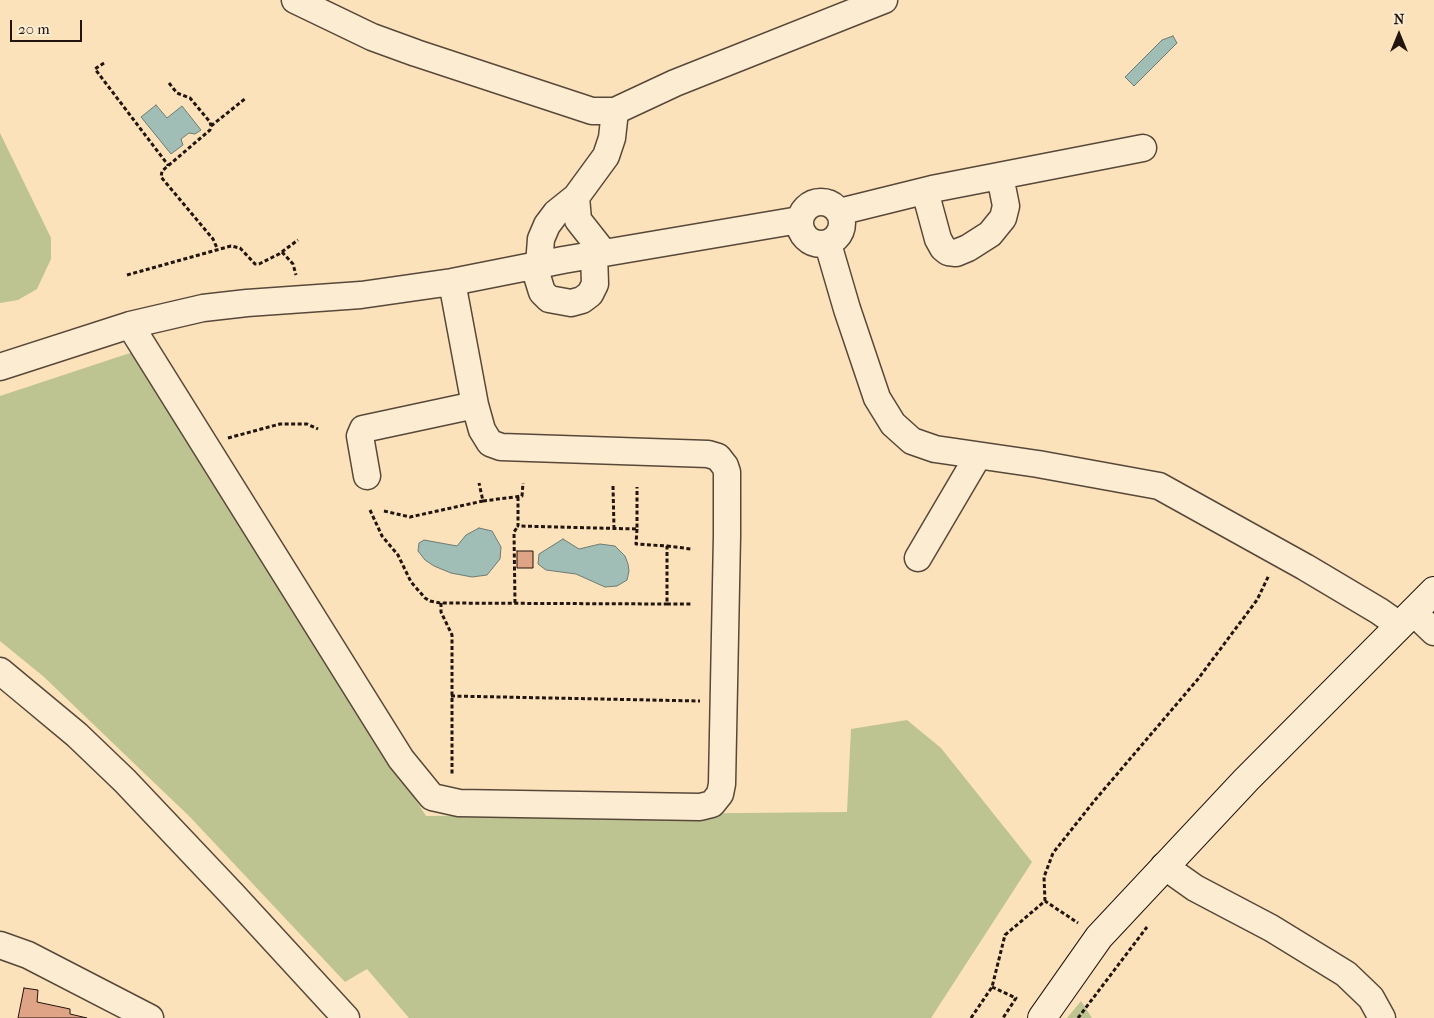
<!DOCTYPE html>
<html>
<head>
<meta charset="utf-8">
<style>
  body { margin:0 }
  #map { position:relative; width:1434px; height:1018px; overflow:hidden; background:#fbe2ba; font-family:"IM FELL French Canon",serif }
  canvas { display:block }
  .north { position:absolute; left:1374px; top:10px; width:50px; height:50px; -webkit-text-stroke:4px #fcecd2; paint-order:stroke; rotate:0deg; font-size:14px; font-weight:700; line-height:20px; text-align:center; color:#22150f }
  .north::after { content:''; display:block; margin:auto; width:18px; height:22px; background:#22150f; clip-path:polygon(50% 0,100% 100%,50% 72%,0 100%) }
  .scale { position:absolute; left:10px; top:20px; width:72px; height:22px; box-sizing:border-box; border:2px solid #22150f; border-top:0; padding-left:6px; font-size:15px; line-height:18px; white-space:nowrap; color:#22150f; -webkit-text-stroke:4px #fcecd2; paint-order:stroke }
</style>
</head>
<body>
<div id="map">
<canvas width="1434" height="1018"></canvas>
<div class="north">N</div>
<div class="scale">20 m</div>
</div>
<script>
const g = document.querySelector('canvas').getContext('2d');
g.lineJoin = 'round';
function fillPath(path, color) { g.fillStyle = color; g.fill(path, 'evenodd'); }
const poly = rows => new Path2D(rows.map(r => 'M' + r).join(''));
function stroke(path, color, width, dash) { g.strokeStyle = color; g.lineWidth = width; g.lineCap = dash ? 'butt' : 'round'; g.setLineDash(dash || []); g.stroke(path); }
const green = poly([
  [0,133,51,238,51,259,37,289,18,300,0,303],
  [133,352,426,816,847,812,851,729,907,720,941,748,1032,862,931,1018,409,1018,367,969,345,982,190,817,44,677,0,641,0,396],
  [1081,1001,1092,1018,1067,1018]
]);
const water = poly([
  [1173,36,1177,43,1134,86,1125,77,1162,40,1173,36],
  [156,105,167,118,182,106,201,130,195,134,189,133,181,139,183,145,171,154,141,117,156,105],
  [479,528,492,531,501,547,500,559,487,575,472,577,451,573,434,566,425,560,418,551,419,543,424,540,457,546,466,535,479,528],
  [563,539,579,549,600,544,615,546,625,556,628,564,629,571,627,580,617,586,605,587,576,574,546,570,538,564,539,554,563,539]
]);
const building = poly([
  [517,551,533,551,533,568,517,568,517,551],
  [24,988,38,990,37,1002,70,1009,70,1014,87,1018,18,1018,24,988]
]);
const path = poly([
  [104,63,95,69,168,165],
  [169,83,177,93,190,98,210,122,211,126,210,130,162,171,161,177,213,239,217,248],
  [211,126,246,98],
  [282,252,293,264,296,275],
  [127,275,231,246,240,248,255,264,259,264,279,254,298,240],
  [228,438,280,424,307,424,318,429],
  [613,486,614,529],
  [518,497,518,526,637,529,637,487],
  [483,501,522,496,523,483],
  [370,510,382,536,398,555,411,582,425,598,430,601,440,603,667,604],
  [384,511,410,517,483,501,479,483],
  [637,529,636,544,667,546,667,604,692,604],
  [667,546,691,549],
  [441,603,441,612,452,635,452,776],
  [515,603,514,532,518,526],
  [451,696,700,701],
  [1045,901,1044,877,1053,853,1095,800,1198,679,1257,600,1269,575],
  [992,987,1016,998,1003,1018],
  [971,1018,992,987,1005,935,1045,901,1078,923],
  [1078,1018,1147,927]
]);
const minor = poly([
  [295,0,372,37,416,53,592,111,615,111],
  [925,191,938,239,943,248,948,252,956,253,968,248,990,234,1003,218,1006,206,1000,176],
  [576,197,578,220,604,253],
  '800 223a21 21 0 1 1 42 0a21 21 0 1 1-42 0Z',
  [839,212,932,189,1143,148],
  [828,244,847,309,877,398,893,424,912,441,935,449,1038,464,1159,486,1305,567,1379,611,1399,625],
  [539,265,541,239,547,225,556,213,576,197,606,156,612,138,615,111,675,83,884,0],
  [534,266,542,292,549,299,571,303,582,300,590,294,595,284,594,254],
  [130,325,401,759,432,797,459,803,700,807,712,804,720,794,722,784,727,536,727,472,725,466,718,457,708,454,501,447,490,443,482,430,475,405,452,282],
  [0,367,130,325,203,308,247,303,361,295,452,282,563,260,799,220],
  [367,476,360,436,363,429,475,405],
  [918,558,978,456],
  [1413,612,1434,632],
  [0,671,77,735,125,781,232,894,346,1018],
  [1164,866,1195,888,1271,928,1346,974,1371,998,1382,1018],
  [0,945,28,955,150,1018]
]);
const secondary = poly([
  [1042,1018,1099,937,1246,780,1434,591]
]);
fillPath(green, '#bdc491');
fillPath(water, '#a0bdb6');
stroke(water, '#6e7a73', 1);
fillPath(building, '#dea485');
stroke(building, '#22150f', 1);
stroke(minor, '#58483a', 29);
stroke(secondary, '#22150f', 30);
stroke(path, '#22150f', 3, [4, 2.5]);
stroke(minor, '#fcecd2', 26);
stroke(secondary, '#fcecd2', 28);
</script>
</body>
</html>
